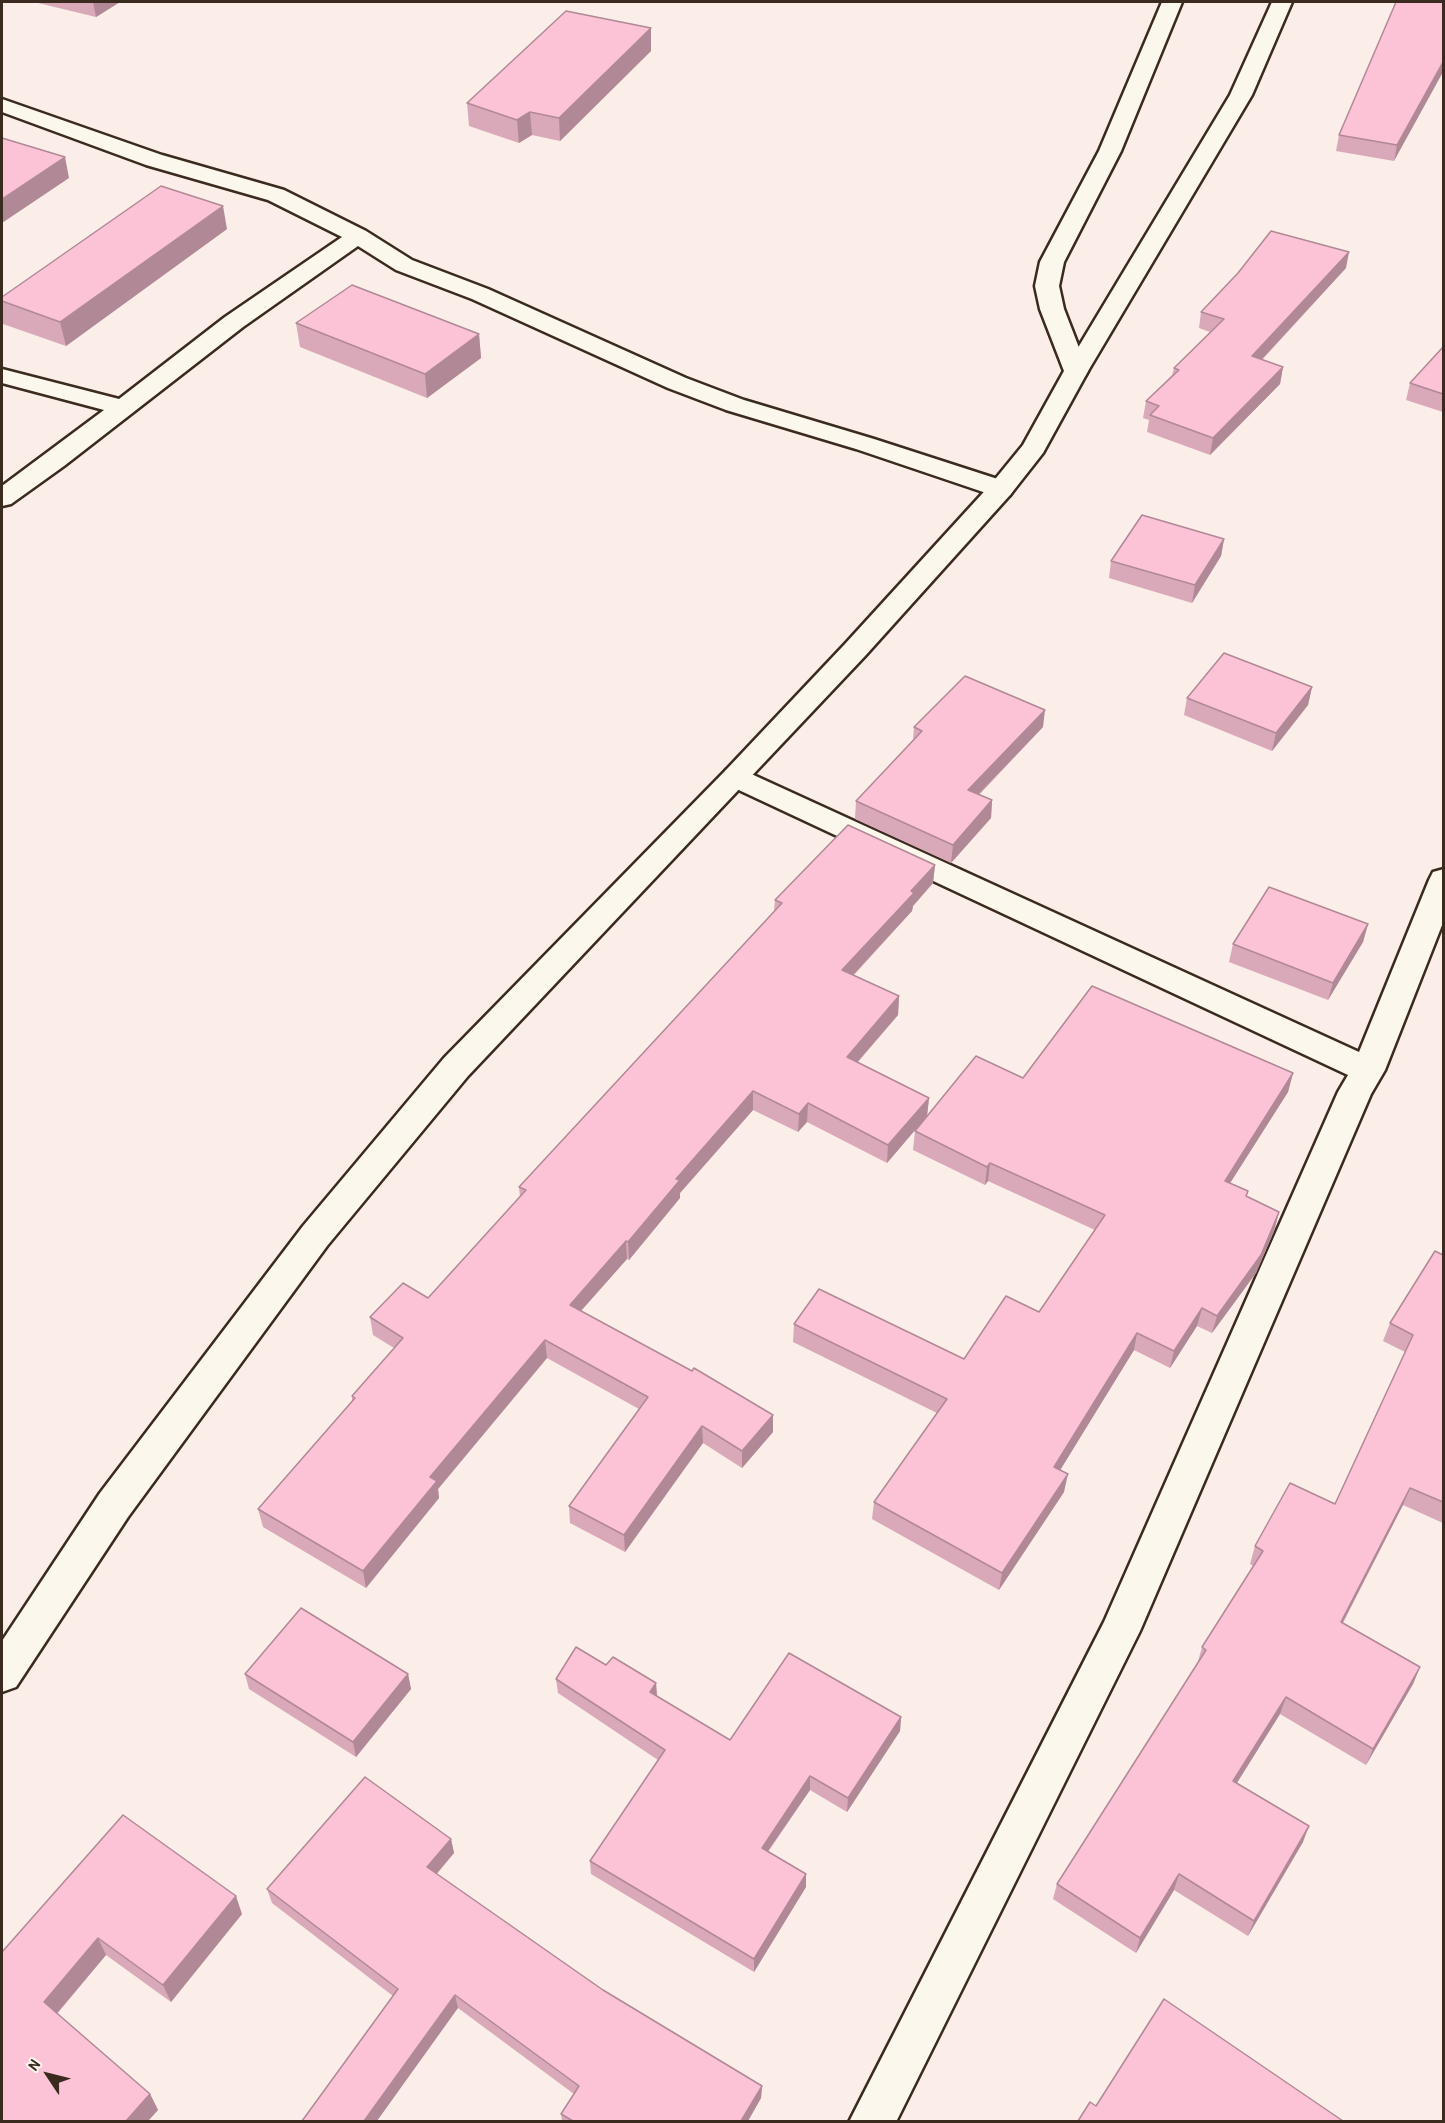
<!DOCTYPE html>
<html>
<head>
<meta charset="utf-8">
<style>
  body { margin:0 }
  #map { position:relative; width:1445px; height:2123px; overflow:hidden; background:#fbede8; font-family:"Patrick Hand",sans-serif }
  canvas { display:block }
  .frame { position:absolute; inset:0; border:3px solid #3b2a1e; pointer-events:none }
  .north { position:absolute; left:18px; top:2045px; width:60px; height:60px; -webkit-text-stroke:4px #fbf7ec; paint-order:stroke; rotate:305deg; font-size:16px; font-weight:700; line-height:24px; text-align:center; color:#3b2a1e }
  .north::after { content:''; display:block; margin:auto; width:21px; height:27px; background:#3b2a1e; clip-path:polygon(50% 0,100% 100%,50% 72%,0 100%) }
</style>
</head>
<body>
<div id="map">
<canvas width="1445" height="2123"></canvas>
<div class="frame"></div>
<div class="north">N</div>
</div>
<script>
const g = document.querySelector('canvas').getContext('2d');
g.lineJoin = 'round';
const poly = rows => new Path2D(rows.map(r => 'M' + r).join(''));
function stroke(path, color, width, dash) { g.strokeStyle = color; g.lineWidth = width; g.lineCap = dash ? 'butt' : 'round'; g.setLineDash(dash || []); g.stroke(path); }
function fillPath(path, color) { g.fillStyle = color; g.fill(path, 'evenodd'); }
const minor = poly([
  [2,99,162,155,284,190,366,231,412,260,488,289,686,378,744,400,874,439,1010,483,1014,489,1010,495,1001,497,992,495,856,449,726,410,668,388,472,299,396,270,358,246,243,327,64,466,11,504,2,506,2,486,104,410,2,383,2,369,119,399,225,317,342,237,268,200,146,165,2,112,2,99],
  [736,767,1359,1052,1429,880,1433,872,1444,869,1444,920,1385,1070,1371,1094,1140,1631,896,2122,849,2122,1104,1622,1338,1092,1348,1075,726,784,721,777,726,770,736,767]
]);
const major = poly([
  [1272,2,1292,2,1252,95,1088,371,1043,453,1010,495,865,656,468,1076,327,1246,128,1517,16,1687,2,1692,2,1641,100,1493,303,1226,444,1058,726,770,845,644,992,483,1023,445,1064,371,1230,95,1272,2]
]);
const highway = poly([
  [1162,2,1182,2,1121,151,1064,262,1059,286,1064,309,1088,371,1085,376,1076,378,1067,376,1064,371,1040,309,1035,286,1040,262,1099,151,1162,2]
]);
const wall = poly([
  [34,2,120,2,96,17],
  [1443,2,1394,161,1336,151,1339,135],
  [651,51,560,141,532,135,519,143,469,126,467,103],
  [227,229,66,346,3,324,2,316,2,297],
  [1346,268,1262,360,1283,367,1280,384,1210,455,1147,432,1149,420,1143,418,1146,401,1172,375,1174,368,1210,332,1199,328,1201,312],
  [296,323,479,334,481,358,427,398,300,347],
  [1443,347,1443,412,1406,400,1410,383],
  [1224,539,1221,556,1192,603,1109,578,1111,561],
  [1312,687,1308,705,1272,751,1184,715,1187,698],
  [914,727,1043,727,979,795,992,800,991,818,951,863,855,819,856,801,913,740],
  [935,865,933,883,913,906,912,911,854,975,899,996,898,1015,858,1062,929,1098,927,1116,887,1163,807,1122,798,1132,753,1110,680,1193,680,1198,629,1260,627,1259,581,1311,773,1432,742,1468,703,1443,625,1552,570,1523,569,1506,639,1409,547,1358,438,1489,439,1498,366,1588,263,1527,258,1509,352,1401,352,1396,394,1348,373,1335,370,1317,428,1298,520,1197,519,1187,774,911,775,900],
  [1368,924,1363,942,1328,1000,1229,962,1233,944],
  [1293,1073,1288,1092,1230,1183,1248,1191,1247,1196,1279,1212,1274,1231,1256,1273,1212,1333,1197,1326,1170,1368,1134,1350,1060,1470,1064,1492,999,1590,872,1519,874,1502,937,1413,793,1342,794,1324,964,1359,1039,1312,1095,1230,988,1181,985,1185,913,1150,915,1131,1023,1078],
  [1443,1255,1443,1523,1403,1505,1343,1623,1420,1667,1413,1684,1366,1765,1280,1714,1237,1783,1303,1842,1248,1936,1174,1890,1136,1953,1053,1899,1057,1884,1197,1665,1202,1647,1253,1566,1250,1564,1255,1546,1335,1504,1405,1352,1383,1341,1390,1323],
  [606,1665,656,1683,657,1696,730,1740,901,1717,900,1731,847,1812,810,1790,768,1852,806,1887,754,1972,591,1874,590,1861,658,1760,558,1693,556,1679],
  [245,1674,408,1674,411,1689,356,1757,249,1689],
  [451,1839,454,1853,437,1874,603,1990,762,2086,761,2098,748,2121,562,2121,561,2114,574,2094,458,2008,393,1996,272,1903,267,1889],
  [242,1914,171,2002,106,1955,57,2014,150,2094,158,2110,148,2121,2,1952]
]);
const shadedWall = poly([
  [93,2,120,2,96,17],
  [651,28,651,51,560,141,559,118],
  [1443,62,1443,72,1394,161,1397,145],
  [530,112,532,135,519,143,517,120],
  [65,157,69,178,2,223,2,199],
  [223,206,227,229,66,346,60,322],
  [1349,252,1346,268,1249,373,1252,356],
  [479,334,481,358,427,398,425,374],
  [1283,367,1280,384,1210,455,1213,438],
  [1224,539,1221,556,1192,603,1195,585],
  [1312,687,1308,705,1272,751,1276,733],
  [1045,710,1043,727,966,807,968,790],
  [992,800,991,818,951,863,953,845],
  [935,865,933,883,913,906,912,911,841,988,842,970],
  [1368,924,1363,942,1328,1000,1333,983],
  [899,996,898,1015,846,1075,847,1057],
  [1293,1073,1288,1092,1220,1199,1225,1181],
  [753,1091,753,1110,680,1193,680,1198,629,1260,628,1242,676,1179],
  [929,1098,927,1116,887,1163,888,1145],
  [808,1103,807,1122,798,1132,799,1114],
  [990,1163,988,1181,985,1185,987,1167],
  [1279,1212,1274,1231,1256,1273,1212,1333,1217,1316],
  [626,1241,627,1259,571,1322,570,1305],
  [1202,1308,1197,1326,1170,1368,1174,1351],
  [1137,1333,1134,1350,1051,1485,1054,1467],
  [545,1340,547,1358,438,1489,439,1498,366,1588,363,1571,430,1477],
  [773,1415,773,1432,742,1468,742,1451],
  [702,1426,703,1443,625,1552,624,1535],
  [1068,1474,1064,1492,999,1590,1002,1573],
  [1410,1488,1403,1505,1334,1639,1341,1622],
  [1420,1667,1413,1684,1366,1765,1373,1749],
  [408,1674,411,1689,356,1757,353,1742],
  [656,1683,657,1697,650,1692],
  [1286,1697,1280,1714,1228,1797,1233,1781],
  [901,1717,900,1731,847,1812,848,1798],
  [810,1776,810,1790,761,1861,762,1848],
  [1309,1826,1303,1842,1248,1936,1254,1921],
  [451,1839,454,1853,430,1881,427,1867],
  [806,1874,806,1887,754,1972,754,1959],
  [1179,1874,1174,1890,1136,1953,1140,1938],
  [236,1896,242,1914,171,2002,163,1985],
  [98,1938,106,1955,52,2019,44,2002],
  [455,1995,458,2008,377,2121,364,2121],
  [762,2086,761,2098,748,2121,741,2121],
  [150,2094,158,2110,148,2121,126,2121]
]);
const building = poly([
  [1396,2,1443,2,1443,62,1397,145,1339,135,1396,2],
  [566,11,651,28,559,118,530,112,517,120,467,103,566,11],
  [2,138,65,157,2,199,2,138],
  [161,186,223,206,60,322,2,301,2,297,161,186],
  [1271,231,1349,252,1252,356,1283,367,1213,438,1150,415,1159,406,1146,401,1179,370,1174,368,1224,319,1201,312,1238,273,1271,231],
  [352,285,479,334,425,374,296,323,352,285],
  [1443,347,1443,394,1410,383,1443,347],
  [1142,515,1224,539,1195,585,1111,561,1142,515],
  [1224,653,1312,687,1276,733,1187,698,1224,653],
  [965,676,1045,710,968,790,992,800,953,845,856,801,922,731,914,727,965,676],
  [848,825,935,865,911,891,914,893,842,970,899,996,847,1057,929,1098,888,1145,808,1103,799,1114,753,1091,676,1179,680,1180,628,1242,626,1241,570,1305,692,1371,694,1368,773,1415,742,1451,702,1426,624,1535,569,1506,648,1397,545,1340,430,1477,437,1481,363,1571,258,1509,355,1398,352,1396,403,1338,370,1317,403,1283,428,1298,526,1190,519,1187,782,903,775,900,848,825],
  [1269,887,1368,924,1333,983,1233,944,1269,887],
  [1092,986,1293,1073,1225,1181,1248,1191,1246,1196,1279,1212,1261,1255,1217,1316,1202,1308,1174,1351,1137,1333,1054,1467,1068,1474,1002,1573,874,1502,947,1399,794,1324,819,1289,964,1359,1006,1296,1039,1312,1105,1215,990,1163,987,1167,915,1131,976,1056,1023,1078,1092,986],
  [1435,1251,1443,1255,1443,1502,1410,1488,1341,1622,1420,1667,1373,1749,1286,1697,1233,1781,1309,1826,1254,1921,1179,1874,1140,1938,1057,1884,1206,1650,1202,1647,1263,1551,1255,1546,1290,1483,1335,1504,1413,1335,1390,1323,1435,1251],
  [301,1608,408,1674,353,1742,245,1674,301,1608],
  [576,1647,606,1665,613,1657,656,1683,650,1692,730,1740,789,1653,901,1717,848,1798,810,1776,762,1848,806,1874,754,1959,590,1861,665,1750,556,1679,576,1647],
  [365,1777,451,1839,427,1867,603,1990,762,2086,741,2121,573,2121,561,2114,579,2086,455,1995,364,2121,302,2121,398,1989,267,1889,365,1777],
  [123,1815,236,1896,163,1985,98,1938,44,2002,150,2094,126,2121,2,2121,2,1952,123,1815],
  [1164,1999,1343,2121,1078,2121,1090,2102,1096,2106,1164,1999]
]);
stroke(minor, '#3b2a1e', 5);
stroke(major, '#3b2a1e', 5);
stroke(highway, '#3b2a1e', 5);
fillPath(minor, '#fbf7ec');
fillPath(major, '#fbf7ec');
fillPath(highway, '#fbf7ec');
fillPath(wall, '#d9a8b9');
fillPath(shadedWall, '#b08896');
fillPath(building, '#fcc3d7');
stroke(building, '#b08896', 1.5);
</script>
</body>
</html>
